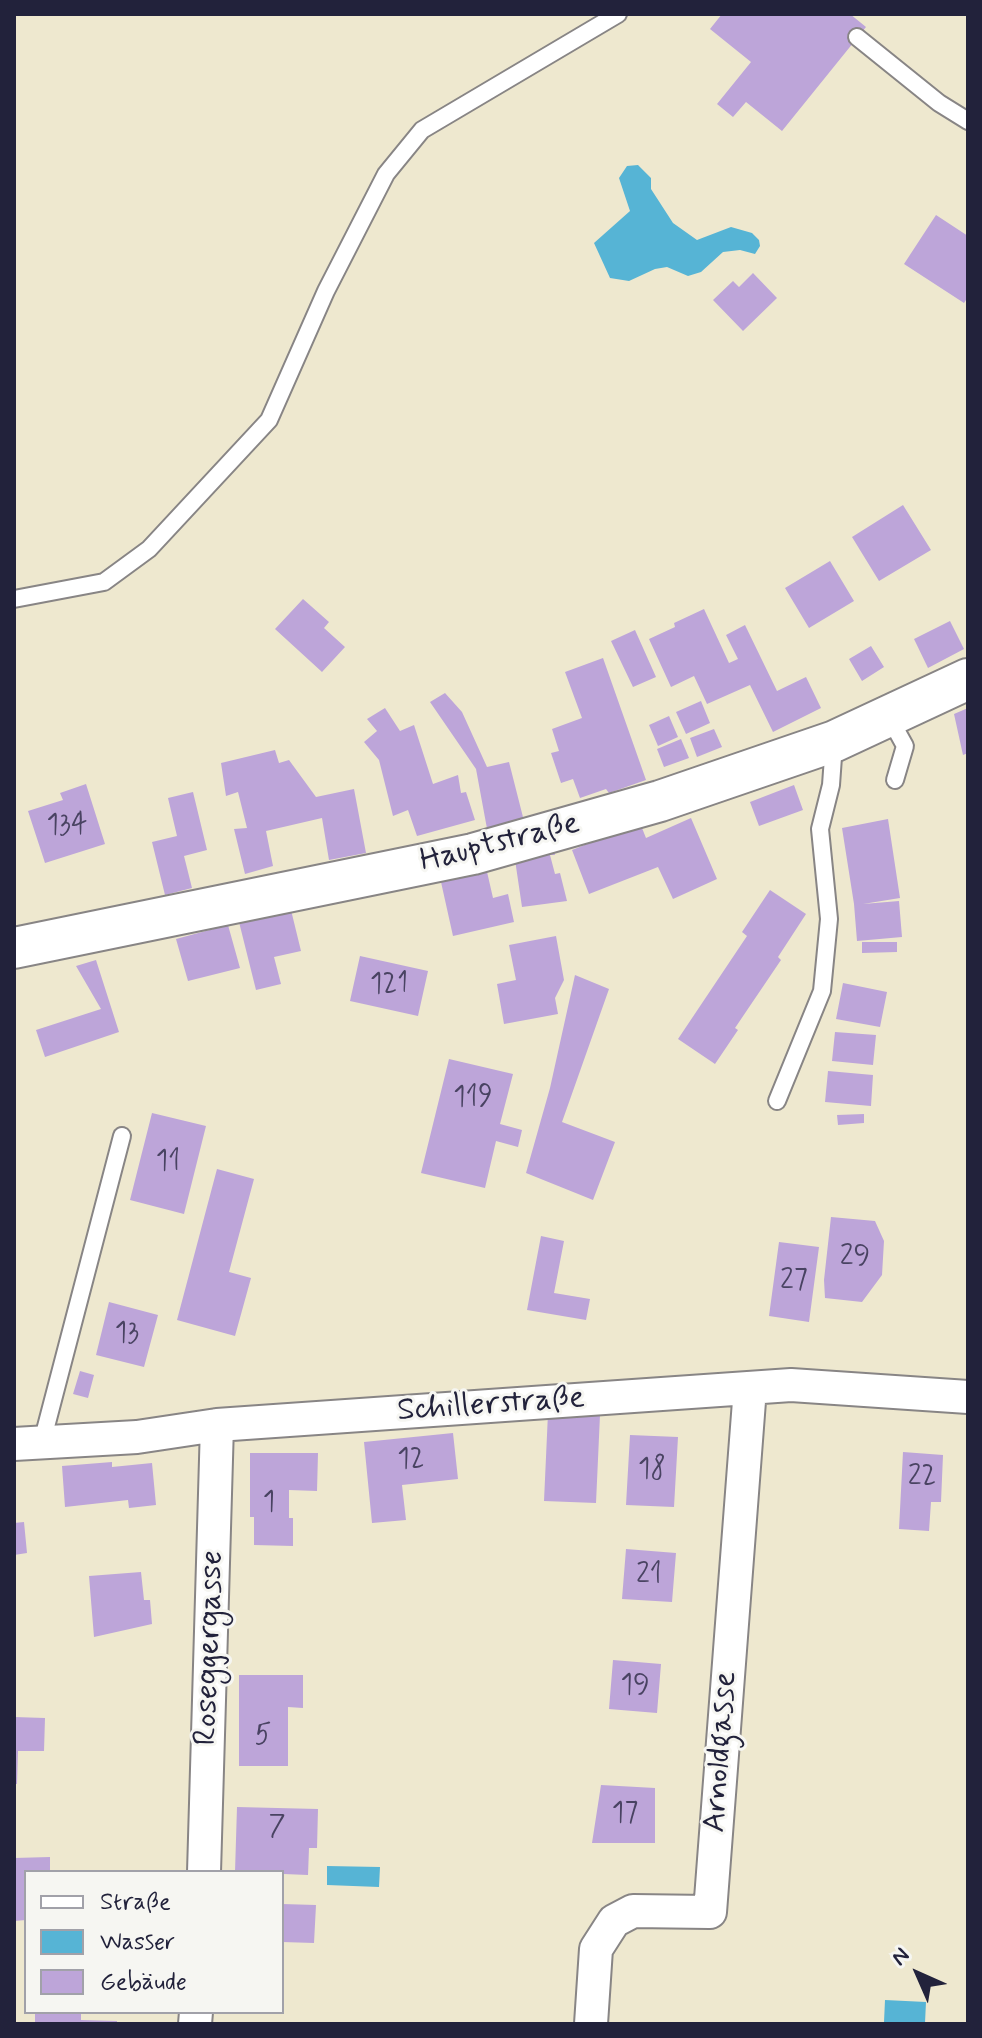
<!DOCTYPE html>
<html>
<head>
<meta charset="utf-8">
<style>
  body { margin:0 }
  #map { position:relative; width:982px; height:2038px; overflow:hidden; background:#eee8cf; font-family:Mynerve,sans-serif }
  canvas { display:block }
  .frame { position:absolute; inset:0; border:16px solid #22223b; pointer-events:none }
  .legend { position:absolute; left:24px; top:1870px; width:260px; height:144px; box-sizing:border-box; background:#f6f6f2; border:2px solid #a1a1a9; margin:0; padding:10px 14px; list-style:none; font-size:24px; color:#22223b }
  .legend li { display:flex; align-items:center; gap:16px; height:40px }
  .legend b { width:40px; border:2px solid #a1a1a9 }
  .north { position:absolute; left:878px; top:1934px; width:80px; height:80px; -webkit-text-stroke:6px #f6f6f2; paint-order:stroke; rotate:315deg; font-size:22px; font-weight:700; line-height:32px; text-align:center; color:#22223b }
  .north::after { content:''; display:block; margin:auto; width:28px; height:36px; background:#22223b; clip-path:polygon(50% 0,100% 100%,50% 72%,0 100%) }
</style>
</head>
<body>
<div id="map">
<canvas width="982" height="2038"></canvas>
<div class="frame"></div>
<ul class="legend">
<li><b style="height:10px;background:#fff"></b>Straße</li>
<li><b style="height:22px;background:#56b4d5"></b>Wasser</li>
<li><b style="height:22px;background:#bda5d9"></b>Gebäude</li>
</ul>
<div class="north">N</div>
</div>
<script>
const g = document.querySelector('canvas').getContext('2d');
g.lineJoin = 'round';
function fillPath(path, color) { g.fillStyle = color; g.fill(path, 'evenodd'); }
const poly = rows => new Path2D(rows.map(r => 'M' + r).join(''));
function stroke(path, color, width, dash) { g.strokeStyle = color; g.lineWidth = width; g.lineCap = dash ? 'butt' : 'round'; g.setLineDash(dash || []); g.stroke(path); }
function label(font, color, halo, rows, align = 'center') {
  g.font = font + ' Mynerve,sans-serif'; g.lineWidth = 6; g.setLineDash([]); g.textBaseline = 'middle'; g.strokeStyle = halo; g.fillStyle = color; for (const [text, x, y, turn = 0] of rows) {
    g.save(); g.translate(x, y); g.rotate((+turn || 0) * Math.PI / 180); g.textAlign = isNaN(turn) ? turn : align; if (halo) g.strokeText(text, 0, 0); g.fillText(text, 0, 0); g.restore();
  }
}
const water = poly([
  [638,165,651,178,651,189,673,223,697,240,731,227,752,233,759,240,760,246,755,254,740,250,723,252,701,272,688,276,667,267,655,269,629,281,610,278,594,243,630,211,619,178,627,166],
  [327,1866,380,1867,379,1887,327,1885],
  [885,2000,926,2002,925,2023,884,2022]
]);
const building = poly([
  [722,14,850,14,866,27,782,131,746,102,733,117,717,104,751,62,710,29],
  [936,215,968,236,968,297,964,303,904,264],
  [753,273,777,298,743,331,713,300,733,281,739,287],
  [903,505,931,550,879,581,852,537],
  [830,561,854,601,809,628,785,588],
  [303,599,329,622,324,628,345,647,322,672,275,629],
  [704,609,729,663,738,659,726,635,745,625,777,691,806,677,821,708,773,732,750,685,707,704,694,676,671,687,649,639,675,627,674,623],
  [950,621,964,649,928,668,914,639],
  [635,630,656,677,633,687,611,641],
  [871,646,884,667,862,681,849,659],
  [603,658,646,780,609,793,606,789,580,798,573,779,561,783,551,753,559,751,552,729,582,718,565,672],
  [445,693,462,712,487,767,509,762,525,825,488,834,476,769,430,702],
  [701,701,710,723,686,734,676,712],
  [385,708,400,731,414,725,433,784,458,775,461,793,466,792,475,820,417,836,408,810,393,816,379,760,364,742,377,731,367,719],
  [968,708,968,753,963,755,954,714],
  [669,716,678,737,658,746,649,725],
  [714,729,722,747,697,757,690,738],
  [681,739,689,758,664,767,657,749],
  [275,750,279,763,289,760,316,797,354,789,366,853,329,860,322,818,266,831,273,866,245,874,234,829,247,828,238,792,226,796,221,763],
  [86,784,105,844,45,863,28,811,63,800,60,793],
  [794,785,803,810,759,826,750,802],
  [193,792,207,850,184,856,192,888,165,895,152,842,177,836,168,798],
  [691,818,717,879,673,899,658,867,589,894,572,850,640,823,646,838],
  [888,819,900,898,863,904,899,901,902,937,857,941,854,904,842,828],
  [552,846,555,855,550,855,555,874,560,873,567,901,522,907,514,853],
  [485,863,493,898,508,894,514,922,453,936,439,873],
  [770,890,806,914,778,957,781,960,735,1028,738,1030,715,1064,678,1039,747,936,742,932],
  [291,910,301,951,274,957,281,984,256,990,239,922],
  [228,925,240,968,188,981,176,939],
  [556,936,564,980,555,998,558,1014,504,1024,497,984,516,980,509,945],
  [862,942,897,942,897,952,862,953],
  [360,956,428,971,418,1016,350,1001],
  [96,960,119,1032,45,1057,36,1030,101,1009,76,966],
  [575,975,609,989,562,1122,615,1142,593,1200,526,1173,550,1088],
  [843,983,887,992,880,1027,836,1019],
  [835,1032,876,1035,873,1065,832,1061],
  [449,1059,513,1074,500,1124,522,1130,518,1147,496,1141,485,1188,421,1173],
  [828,1071,873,1075,871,1106,825,1102],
  [152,1113,206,1126,184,1214,130,1200],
  [864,1114,864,1123,838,1125,837,1115],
  [217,1169,254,1179,229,1272,251,1278,235,1336,177,1320],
  [831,1217,875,1221,884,1241,882,1275,862,1302,825,1298,824,1280],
  [541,1236,564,1241,554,1293,590,1299,586,1320,527,1310],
  [779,1242,819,1247,809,1322,769,1316],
  [109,1302,158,1315,144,1367,96,1355],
  [80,1371,94,1375,88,1398,73,1394],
  [548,1413,600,1415,596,1503,544,1501],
  [453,1433,458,1479,402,1485,406,1520,372,1523,364,1442],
  [630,1435,678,1437,674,1507,626,1505],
  [903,1452,943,1455,941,1502,931,1502,929,1531,899,1529],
  [250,1453,318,1453,317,1491,289,1490,289,1518,293,1518,293,1546,254,1545,254,1517,250,1517],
  [112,1462,112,1467,152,1463,156,1505,129,1508,128,1500,65,1507,62,1466],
  [24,1522,27,1553,14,1555,14,1523],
  [626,1549,676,1553,672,1602,622,1599],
  [141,1572,144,1600,150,1600,152,1624,94,1637,89,1576],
  [613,1660,661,1664,657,1713,609,1709],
  [239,1675,303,1675,303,1708,288,1707,288,1766,239,1766],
  [14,1717,45,1718,44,1751,18,1751,17,1784,14,1784],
  [601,1785,655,1788,655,1843,592,1843],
  [237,1807,318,1809,317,1848,309,1848,308,1875,235,1872],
  [50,1857,50,1872,26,1872,26,1920,14,1921,14,1858],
  [282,1904,316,1905,314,1943,282,1942],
  [35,2012,81,2012,81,2020,117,2021,117,2024,35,2024]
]);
const service = poly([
  [857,37,939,103,968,121],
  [14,599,104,582,149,549,269,420,326,291,386,174,422,130,618,14],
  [889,717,905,746,895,780],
  [777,1101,822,991,829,919,820,829,831,785,834,743],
  [42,1442,122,1136]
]);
const minor = poly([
  [14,1444,137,1437,217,1425,791,1385,968,1397],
  [204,1872,217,1425],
  [195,2024,196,2012],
  [591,2024,596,1949,614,1921,633,1911,710,1912,750,1388]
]);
const tertiary = poly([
  [14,948,473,854,660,801,835,741,968,679]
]);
const numberNames = [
  ["134",67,827],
  ["121",389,986],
  ["119",473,1099],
  ["11",168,1163],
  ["29",855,1258],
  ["27",794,1282],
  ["13",127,1335],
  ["12",411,1461],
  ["18",652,1471],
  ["22",922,1478],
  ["1",269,1504],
  ["21",649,1576],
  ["19",635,1687],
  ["5",263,1737],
  ["17",625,1815],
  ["7",277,1828]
];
const streetNames = [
  ["Hauptstraße",500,844,-14],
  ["Schillerstraße",491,1406,-4],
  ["Roseggergasse",211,1648,-88],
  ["Arnoldgasse",722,1752,-86]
];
fillPath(water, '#56b4d5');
fillPath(building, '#bda5d9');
stroke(service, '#888585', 20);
stroke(minor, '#888585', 36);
stroke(tertiary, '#888585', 44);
stroke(service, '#fff', 16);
stroke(minor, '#fff', 32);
stroke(tertiary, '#fff', 40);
label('28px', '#494362', null, numberNames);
label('32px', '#22223b', '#f6f6f2', streetNames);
</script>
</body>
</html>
